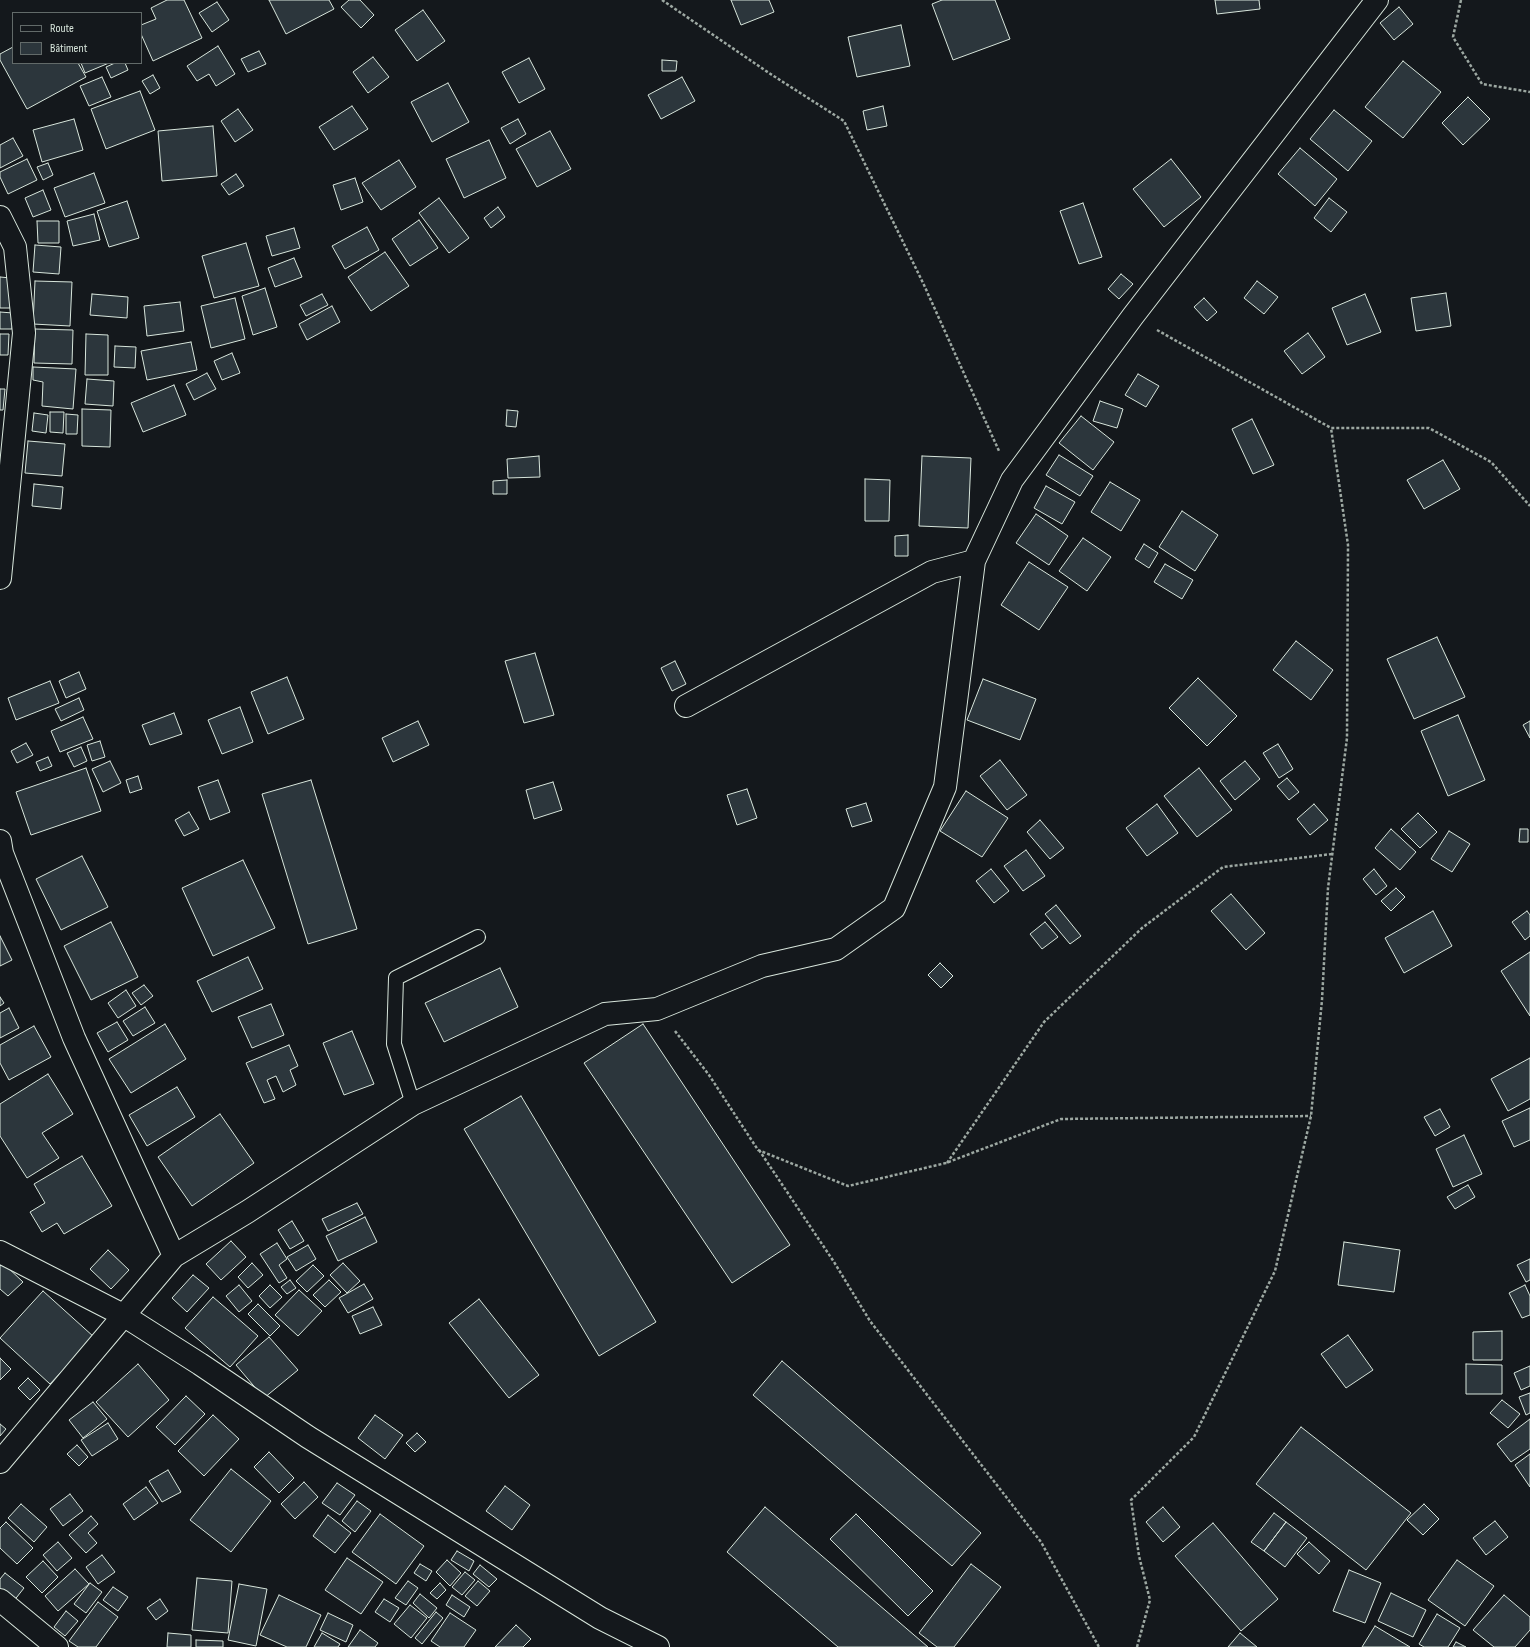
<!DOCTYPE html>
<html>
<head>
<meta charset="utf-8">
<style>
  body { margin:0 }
  #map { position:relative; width:1530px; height:1647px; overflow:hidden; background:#14181c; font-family:"Sofia Sans Condensed",sans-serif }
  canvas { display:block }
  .legend { position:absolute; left:12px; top:12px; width:130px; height:52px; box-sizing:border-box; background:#14181c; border:1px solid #626a69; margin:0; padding:5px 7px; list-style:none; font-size:12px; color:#d8e6dc }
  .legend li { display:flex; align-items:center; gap:8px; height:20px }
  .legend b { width:20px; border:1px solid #626a69 }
</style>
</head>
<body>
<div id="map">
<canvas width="1530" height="1647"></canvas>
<ul class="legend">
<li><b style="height:5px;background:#14181c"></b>Route</li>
<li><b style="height:11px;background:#2c363c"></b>Bâtiment</li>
</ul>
</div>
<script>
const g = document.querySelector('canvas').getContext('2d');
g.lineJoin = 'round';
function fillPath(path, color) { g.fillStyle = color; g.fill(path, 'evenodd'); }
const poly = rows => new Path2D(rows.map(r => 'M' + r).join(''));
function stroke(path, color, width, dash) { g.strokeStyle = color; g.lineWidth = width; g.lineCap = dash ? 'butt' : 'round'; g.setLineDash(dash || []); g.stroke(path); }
const building = poly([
  [167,0,184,0,202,38,153,61,141,34,141,25,156,19,151,8,167,0],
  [269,0,329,0,334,9,286,34,269,0],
  [349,0,360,0,374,15,361,28,341,7,349,0],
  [731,0,769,0,774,12,741,25,731,0],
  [942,0,995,0,1010,39,953,60,932,4,942,0],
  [1215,0,1259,0,1260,9,1217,14,1215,0],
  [217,2,229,20,212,32,199,13,217,2],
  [1399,7,1413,24,1394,40,1380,23,1399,7],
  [423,10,445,41,417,61,395,30,423,10],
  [901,25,910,66,857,77,848,37,901,25],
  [218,46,235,74,216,86,209,74,197,81,187,66,218,46],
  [13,47,13,63,78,63,86,77,27,109,0,60,0,54,13,47],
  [259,51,266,64,248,72,241,59,259,51],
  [373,57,389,77,368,93,353,72,373,57],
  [529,58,545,89,519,103,502,72,529,58],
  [662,60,677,61,676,71,662,71,662,60],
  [1403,61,1441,92,1403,138,1365,107,1403,61],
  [81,63,109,63,85,73,81,63],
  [115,63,125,63,128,70,111,78,106,67,115,63],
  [153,75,160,88,150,94,142,81,153,75],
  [102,77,111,97,89,106,80,86,102,77],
  [682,77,695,101,661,119,648,95,682,77],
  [448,83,469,122,432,142,411,102,448,83],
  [140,91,155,130,106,149,91,109,140,91],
  [1468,97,1490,119,1463,145,1442,123,1468,97],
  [352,106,368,129,334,150,319,127,352,106],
  [883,106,887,126,867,130,863,111,883,106],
  [238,109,253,130,235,142,221,121,238,109],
  [1334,110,1372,141,1348,171,1310,139,1334,110],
  [74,119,83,150,42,162,33,130,74,119],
  [518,119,526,134,510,144,501,128,518,119],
  [213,126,217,176,162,181,158,131,213,126],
  [550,131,571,169,537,187,516,149,550,131],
  [13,138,23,156,0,168,0,145,13,138],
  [489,140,506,178,464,198,446,159,489,140],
  [1300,148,1337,179,1315,206,1278,174,1300,148],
  [27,159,37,180,8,194,0,177,0,172,27,159],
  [1171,159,1201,197,1164,227,1133,189,1171,159],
  [399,160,416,187,381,210,362,183,399,160],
  [48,163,53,175,43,180,37,167,48,163],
  [94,173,105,203,65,217,54,188,94,173],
  [236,174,244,186,229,195,221,184,236,174],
  [355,178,363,202,341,210,333,185,355,178],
  [43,190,51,210,33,217,25,198,43,190],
  [439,198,469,238,449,253,419,213,439,198],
  [1329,198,1347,212,1331,232,1314,218,1329,198],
  [127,201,139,238,109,247,97,211,127,201],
  [1083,203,1102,257,1079,264,1060,211,1083,203],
  [498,207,505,217,491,228,484,218,498,207],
  [94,214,100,240,73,246,67,221,94,214],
  [419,220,438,248,410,266,392,239,419,220],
  [37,221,59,221,59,243,38,243,37,221],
  [367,227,379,250,345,269,332,246,367,227],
  [294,228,300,248,272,256,266,236,294,228],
  [246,243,259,286,214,298,202,256,246,243],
  [35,245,61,247,59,274,33,272,35,245],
  [385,252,409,286,371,311,348,277,385,252],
  [294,258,302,277,275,287,268,268,294,258],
  [1121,274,1133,284,1119,299,1108,289,1121,274],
  [0,277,11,278,10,308,0,308,0,277],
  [35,281,72,282,70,326,33,324,35,281],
  [1257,281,1278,297,1264,314,1244,298,1257,281],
  [265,288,277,327,253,335,242,296,265,288],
  [1446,293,1451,326,1416,331,1411,298,1446,293],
  [92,294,128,297,127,318,90,315,92,294],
  [322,294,328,305,306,316,300,305,322,294],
  [1365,294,1381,332,1347,345,1332,308,1365,294],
  [235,298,245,339,211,348,201,306,235,298],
  [1204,298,1217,312,1207,321,1194,307,1204,298],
  [180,302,184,331,147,336,144,306,180,302],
  [332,306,340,322,307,340,299,324,332,306],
  [0,312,13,313,12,329,0,329,0,312],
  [35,329,73,330,72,364,34,363,35,329],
  [1308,333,1325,357,1302,374,1284,351,1308,333],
  [0,334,9,334,8,355,0,355,0,334],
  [86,334,108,335,108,375,85,375,86,334],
  [191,342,197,370,147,380,141,351,191,342],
  [115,346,136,347,135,368,114,367,115,346],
  [232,353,240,373,222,380,214,361,232,353],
  [33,367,76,369,73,409,42,406,43,382,33,380,33,367],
  [207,373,216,389,194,400,186,384,207,373],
  [1138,374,1159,386,1146,407,1125,395,1138,374],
  [87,379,114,381,113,406,85,404,87,379],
  [174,385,186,415,143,432,131,403,174,385],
  [0,389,5,389,3,410,0,410,0,389],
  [1100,401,1123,409,1117,428,1093,421,1100,401],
  [82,409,111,410,110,447,82,446,82,409],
  [507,410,518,411,516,427,506,426,507,410],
  [50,412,64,412,63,433,50,432,50,412],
  [34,413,48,415,46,433,32,431,34,413],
  [66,414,78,415,77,434,66,434,66,414],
  [1081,416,1114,442,1093,470,1059,443,1081,416],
  [1252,419,1274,465,1253,474,1232,429,1252,419],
  [28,441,65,444,62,476,25,473,28,441],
  [1059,455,1093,476,1080,496,1046,475,1059,455],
  [539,456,540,477,508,478,507,459,539,456],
  [922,456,971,458,968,528,919,526,922,456],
  [1443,460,1460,489,1424,509,1407,480,1443,460],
  [865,479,890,480,889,521,865,521,865,479],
  [507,480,507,494,493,494,493,481,507,480],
  [1110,482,1140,500,1121,531,1091,512,1110,482],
  [34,484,63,487,61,509,32,506,34,484],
  [1046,486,1075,502,1062,524,1034,508,1046,486],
  [1182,511,1218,535,1195,571,1159,547,1182,511],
  [1036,514,1068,536,1049,565,1016,543,1036,514],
  [908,535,908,556,895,556,895,536,908,535],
  [1083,538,1111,557,1087,591,1059,571,1083,538],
  [1144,544,1158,553,1149,568,1135,559,1144,544],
  [1029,562,1068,587,1039,630,1001,605,1029,562],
  [1165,564,1193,580,1182,599,1154,582,1165,564],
  [1437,637,1465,697,1414,719,1387,659,1437,637],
  [1296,641,1333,670,1311,700,1273,670,1296,641],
  [535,653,554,715,524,723,505,661,535,653],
  [675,661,686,684,672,691,661,668,675,661],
  [79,672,86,689,66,698,59,681,79,672],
  [287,677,304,719,268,734,251,692,287,677],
  [1198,678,1237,716,1207,746,1169,708,1198,678],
  [983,679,1036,699,1020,740,967,720,983,679],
  [50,681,59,703,16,720,8,698,50,681],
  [79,698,84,710,61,721,55,709,79,698],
  [240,707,253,742,222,754,208,720,240,707],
  [174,713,182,734,150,745,142,725,174,713],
  [1458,715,1485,780,1448,796,1421,731,1458,715],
  [83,717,93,739,60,752,51,731,83,717],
  [418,721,429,745,393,762,382,738,418,721],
  [1530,721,1530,738,1523,725,1530,721],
  [100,741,105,757,92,761,87,745,100,741],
  [26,743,33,755,17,763,11,751,26,743],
  [1278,744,1293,769,1279,778,1263,753,1278,744],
  [81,747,87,761,74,767,67,753,81,747],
  [48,757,52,766,40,771,36,762,48,757],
  [1000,760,1027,795,1007,810,980,776,1000,760],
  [110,761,121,783,103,792,92,769,110,761],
  [1245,761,1260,779,1235,800,1220,781,1245,761],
  [86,768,101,811,31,835,16,792,86,768],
  [1199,768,1232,810,1197,837,1164,796,1199,768],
  [138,776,142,789,130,793,126,780,138,776],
  [1287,778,1299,792,1289,800,1277,786,1287,778],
  [218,780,230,812,210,820,198,787,218,780],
  [311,780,357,929,308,944,262,794,311,780],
  [553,782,562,810,534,819,526,790,553,782],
  [747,789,757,818,737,825,727,795,747,789],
  [966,791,1008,818,982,857,940,831,966,791],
  [866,803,872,821,852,827,846,809,866,803],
  [1157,804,1178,833,1147,856,1126,828,1157,804],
  [1314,804,1328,820,1310,835,1297,819,1314,804],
  [189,812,199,829,184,836,175,820,189,812],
  [1418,813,1437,832,1420,848,1401,829,1418,813],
  [1040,820,1064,848,1050,859,1027,832,1040,820],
  [1391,829,1416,852,1400,870,1375,848,1391,829],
  [1520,829,1528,829,1528,842,1519,842,1520,829],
  [1449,831,1470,844,1452,872,1431,859,1449,831],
  [1026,850,1045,876,1023,891,1004,866,1026,850],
  [82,856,108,907,61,930,36,879,82,856],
  [243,860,275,928,213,956,182,888,243,860],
  [991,869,1009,891,994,903,976,881,991,869],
  [1374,869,1387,886,1376,895,1363,879,1374,869],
  [1396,888,1405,897,1391,911,1381,901,1396,888],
  [1231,894,1265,933,1246,950,1211,911,1231,894],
  [1056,905,1081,936,1070,944,1045,914,1056,905],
  [1433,911,1452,946,1404,973,1385,938,1433,911],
  [1527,911,1530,915,1530,936,1525,940,1512,922,1527,911],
  [111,922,138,977,91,1000,64,946,111,922],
  [1045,922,1058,937,1042,949,1030,934,1045,922],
  [0,936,12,960,0,966,0,936],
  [1530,952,1530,1016,1501,971,1530,952],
  [248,957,263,989,212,1012,197,981,248,957],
  [940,963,953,976,941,988,928,975,940,963],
  [500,968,518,1007,444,1042,425,1003,500,968],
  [144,985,153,996,141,1005,132,993,144,985],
  [126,990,136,1006,118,1018,108,1003,126,990],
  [0,997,4,1003,0,1006,0,997],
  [271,1004,284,1035,252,1048,238,1017,271,1004],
  [145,1007,155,1023,133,1036,123,1021,145,1007],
  [9,1008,19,1028,0,1038,0,1013,9,1008],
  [117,1022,128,1040,108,1052,97,1033,117,1022],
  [165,1024,186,1059,131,1093,109,1059,165,1024],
  [643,1024,790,1245,732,1283,584,1063,643,1024],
  [34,1026,51,1057,9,1080,0,1063,0,1045,34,1026],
  [352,1031,374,1084,344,1095,323,1043,352,1031],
  [289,1045,298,1066,290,1070,296,1085,283,1092,276,1076,267,1080,275,1099,264,1103,246,1063,289,1045],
  [1530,1058,1530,1099,1508,1111,1491,1079,1530,1058],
  [48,1074,73,1114,42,1133,59,1158,27,1178,0,1136,0,1104,48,1074],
  [177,1087,195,1117,147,1146,129,1115,177,1087],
  [521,1096,656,1322,599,1356,464,1129,521,1096],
  [1530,1108,1530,1140,1514,1147,1502,1121,1530,1108],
  [1440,1109,1450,1127,1435,1136,1424,1117,1440,1109],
  [220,1114,254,1163,192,1206,158,1157,220,1114],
  [1464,1135,1482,1174,1453,1187,1436,1149,1464,1135],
  [82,1156,112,1206,64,1234,57,1223,42,1232,30,1212,45,1203,34,1184,82,1156],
  [1468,1185,1475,1197,1455,1209,1447,1197,1468,1185],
  [357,1203,363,1214,328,1231,322,1219,357,1203],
  [365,1217,377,1242,338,1261,326,1236,365,1217],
  [292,1221,304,1241,290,1249,278,1230,292,1221],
  [231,1241,246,1257,221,1280,206,1264,231,1241],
  [1344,1242,1400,1250,1394,1292,1338,1285,1344,1242],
  [277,1243,287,1259,279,1265,287,1278,279,1283,260,1254,277,1243],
  [308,1245,316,1259,296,1271,287,1257,308,1245],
  [108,1250,129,1270,111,1289,90,1269,108,1250],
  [1530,1259,1530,1280,1526,1282,1517,1265,1530,1259],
  [3,1263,23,1282,8,1296,0,1289,0,1266,3,1263],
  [252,1263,263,1275,248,1288,238,1277,252,1263],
  [343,1263,360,1281,347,1293,330,1275,343,1263],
  [313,1265,324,1276,307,1292,296,1281,313,1265],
  [193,1275,209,1288,187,1312,172,1298,193,1275],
  [290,1280,296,1288,287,1294,281,1287,290,1280],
  [329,1280,341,1292,325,1307,313,1295,329,1280],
  [364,1284,373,1299,348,1313,339,1298,364,1284],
  [239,1285,252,1301,239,1312,226,1296,239,1285],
  [270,1285,282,1297,270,1308,259,1296,270,1285],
  [1525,1285,1530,1296,1530,1315,1522,1318,1509,1293,1525,1285],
  [299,1290,322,1311,298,1336,275,1315,299,1290],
  [43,1291,94,1337,50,1384,0,1338,43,1291],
  [213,1297,258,1336,230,1367,185,1328,213,1297],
  [479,1299,539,1375,509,1398,449,1323,479,1299],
  [258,1304,280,1326,270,1336,248,1314,258,1304],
  [373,1307,382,1325,360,1334,352,1316,373,1307],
  [1502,1331,1502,1360,1473,1360,1473,1332,1502,1331],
  [1348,1335,1373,1370,1346,1388,1321,1354,1348,1335],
  [269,1337,298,1370,264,1398,236,1365,269,1337],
  [0,1358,11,1369,0,1380,0,1358],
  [782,1361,981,1533,952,1566,753,1395,782,1361],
  [138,1364,169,1400,128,1437,96,1402,138,1364],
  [1466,1364,1502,1365,1502,1394,1466,1394,1466,1364],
  [1530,1366,1530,1386,1521,1390,1514,1373,1530,1366],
  [28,1378,40,1390,30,1400,18,1388,28,1378],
  [1530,1393,1530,1413,1526,1415,1519,1397,1530,1393],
  [186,1396,205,1414,175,1445,156,1427,186,1396],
  [1502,1400,1520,1414,1508,1428,1490,1413,1502,1400],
  [93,1402,107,1419,83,1438,69,1420,93,1402],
  [213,1415,239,1439,204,1476,178,1451,213,1415],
  [375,1415,403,1435,385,1459,358,1438,375,1415],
  [1530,1419,1530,1449,1511,1462,1497,1444,1530,1419],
  [108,1423,118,1439,92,1456,81,1440,108,1423],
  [0,1424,6,1429,0,1436,0,1424],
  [1301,1427,1411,1513,1366,1570,1256,1484,1301,1427],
  [417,1433,426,1442,415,1452,406,1443,417,1433],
  [77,1445,88,1457,79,1466,67,1454,77,1445],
  [269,1452,294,1478,279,1493,254,1467,269,1452],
  [1530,1454,1530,1487,1515,1465,1530,1454],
  [231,1469,271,1501,231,1552,190,1520,231,1469],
  [168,1470,181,1492,162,1502,149,1481,168,1470],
  [304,1482,318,1497,295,1519,281,1504,304,1482],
  [337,1483,355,1495,340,1515,322,1503,337,1483],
  [505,1486,530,1505,512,1530,486,1511,505,1486],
  [146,1487,158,1503,134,1520,123,1504,146,1487],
  [70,1494,83,1511,63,1526,50,1509,70,1494],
  [357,1501,371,1511,355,1532,342,1521,357,1501],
  [21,1504,47,1527,34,1542,8,1518,21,1504],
  [1424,1504,1439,1519,1423,1535,1407,1520,1424,1504],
  [765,1507,928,1647,838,1647,727,1552,765,1507],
  [1163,1507,1180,1527,1163,1542,1146,1522,1163,1507],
  [1274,1513,1286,1522,1264,1551,1251,1542,1274,1513],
  [380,1514,424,1546,396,1584,352,1552,380,1514],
  [856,1514,933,1591,908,1616,830,1539,856,1514],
  [328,1515,351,1533,335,1553,313,1536,328,1515],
  [91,1516,98,1524,88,1533,97,1543,86,1553,69,1535,91,1516],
  [1495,1521,1508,1537,1486,1555,1473,1538,1495,1521],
  [6,1522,33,1548,17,1564,0,1548,0,1528,6,1522],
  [1286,1522,1307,1538,1285,1567,1264,1551,1286,1522],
  [1213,1523,1278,1599,1241,1631,1175,1556,1213,1523],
  [58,1542,72,1558,57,1571,43,1555,58,1542],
  [1309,1542,1330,1561,1319,1574,1297,1554,1309,1542],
  [457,1551,474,1561,469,1571,451,1560,457,1551],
  [102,1555,115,1572,98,1584,86,1567,102,1555],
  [347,1558,383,1582,361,1614,325,1590,347,1558],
  [447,1560,461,1573,450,1586,436,1572,447,1560],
  [1457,1560,1494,1586,1465,1626,1428,1600,1457,1560],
  [43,1561,58,1577,42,1593,26,1577,43,1561],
  [420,1564,432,1571,426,1581,414,1573,420,1564],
  [971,1564,1001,1587,954,1647,937,1647,919,1633,971,1564],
  [480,1565,497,1579,489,1587,473,1574,480,1565],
  [75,1569,89,1584,58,1611,45,1596,75,1569],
  [1349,1570,1381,1583,1365,1623,1333,1611,1349,1570],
  [465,1572,475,1580,462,1595,452,1587,465,1572],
  [5,1573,24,1588,13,1602,0,1592,0,1579,5,1573],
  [197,1578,232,1581,228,1633,192,1630,197,1578],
  [408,1581,418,1588,406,1605,395,1598,408,1581],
  [478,1581,490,1591,477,1606,465,1596,478,1581],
  [90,1583,102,1592,86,1613,74,1604,90,1583],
  [440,1583,446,1590,437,1599,430,1593,440,1583],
  [239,1584,267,1589,256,1646,228,1640,239,1584],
  [113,1587,128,1597,118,1611,103,1600,113,1587],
  [1391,1593,1426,1610,1413,1637,1378,1621,1391,1593],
  [420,1594,437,1608,429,1618,413,1603,420,1594],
  [279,1595,321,1615,306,1647,287,1647,260,1635,279,1595],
  [452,1595,470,1607,464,1617,446,1605,452,1595],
  [1504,1595,1530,1617,1530,1630,1515,1647,1494,1647,1473,1630,1504,1595],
  [160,1599,168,1611,156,1620,147,1608,160,1599],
  [384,1599,399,1608,390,1622,375,1612,384,1599],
  [98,1602,118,1617,96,1647,78,1647,69,1641,98,1602],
  [410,1605,427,1618,411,1638,394,1624,410,1605],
  [66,1611,78,1621,65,1636,54,1627,66,1611],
  [436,1612,443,1618,422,1644,415,1638,436,1612],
  [328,1613,353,1625,346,1642,320,1630,328,1613],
  [450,1613,476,1630,464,1647,440,1647,431,1641,450,1613],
  [1437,1614,1460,1628,1448,1647,1424,1647,1419,1644,1437,1614],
  [516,1625,531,1639,523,1647,495,1647,516,1625],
  [1375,1626,1410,1647,1362,1647,1375,1626],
  [360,1630,378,1643,375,1647,348,1647,360,1630],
  [168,1633,191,1635,191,1647,167,1647,168,1633],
  [322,1633,340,1644,338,1647,314,1647,322,1633],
  [1240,1633,1257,1647,1228,1647,1240,1633],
  [196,1640,223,1641,223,1647,196,1647,196,1640],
  [1456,1642,1466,1647,1453,1647,1456,1642]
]);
const path = poly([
  [662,0,769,73,844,121,924,285,999,451],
  [1461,0,1453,37,1482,84,1530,92],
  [1157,330,1331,428,1429,428,1491,462,1530,506],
  [675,1031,709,1075,758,1150,848,1186,946,1163,1061,1119,1311,1116],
  [759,1150,834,1262,870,1321,1041,1542,1099,1647],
  [947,1163,1044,1022,1142,928,1223,867,1332,854],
  [1137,1647,1150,1600,1139,1556,1131,1500,1194,1437,1275,1271,1311,1116,1322,1000,1328,888,1347,738,1348,545,1331,428]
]);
const service = poly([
  [413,1104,394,1044,396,978,478,937]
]);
const minor = poly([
  [0,217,15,247,24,333,0,578],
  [686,706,932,572,974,561],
  [0,841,2,853,74,1038,174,1256],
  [0,1252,123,1315,200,1364,308,1437,600,1618,658,1647],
  [0,1462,174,1256,247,1212,413,1104,605,1014,657,1009,762,966,836,949,894,908,945,787,974,561,1012,480,1133,316,1377,0]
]);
const tertiary = poly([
  [0,1600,57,1647]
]);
fillPath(building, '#2c363c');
stroke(building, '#d8e6dc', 1);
stroke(service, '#d8e6dc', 16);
stroke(minor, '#d8e6dc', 24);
stroke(tertiary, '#d8e6dc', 24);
stroke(path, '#9da8a2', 2.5, [3, 2]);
stroke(service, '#14181c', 14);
stroke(minor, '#14181c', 22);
stroke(tertiary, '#14181c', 22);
</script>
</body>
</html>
